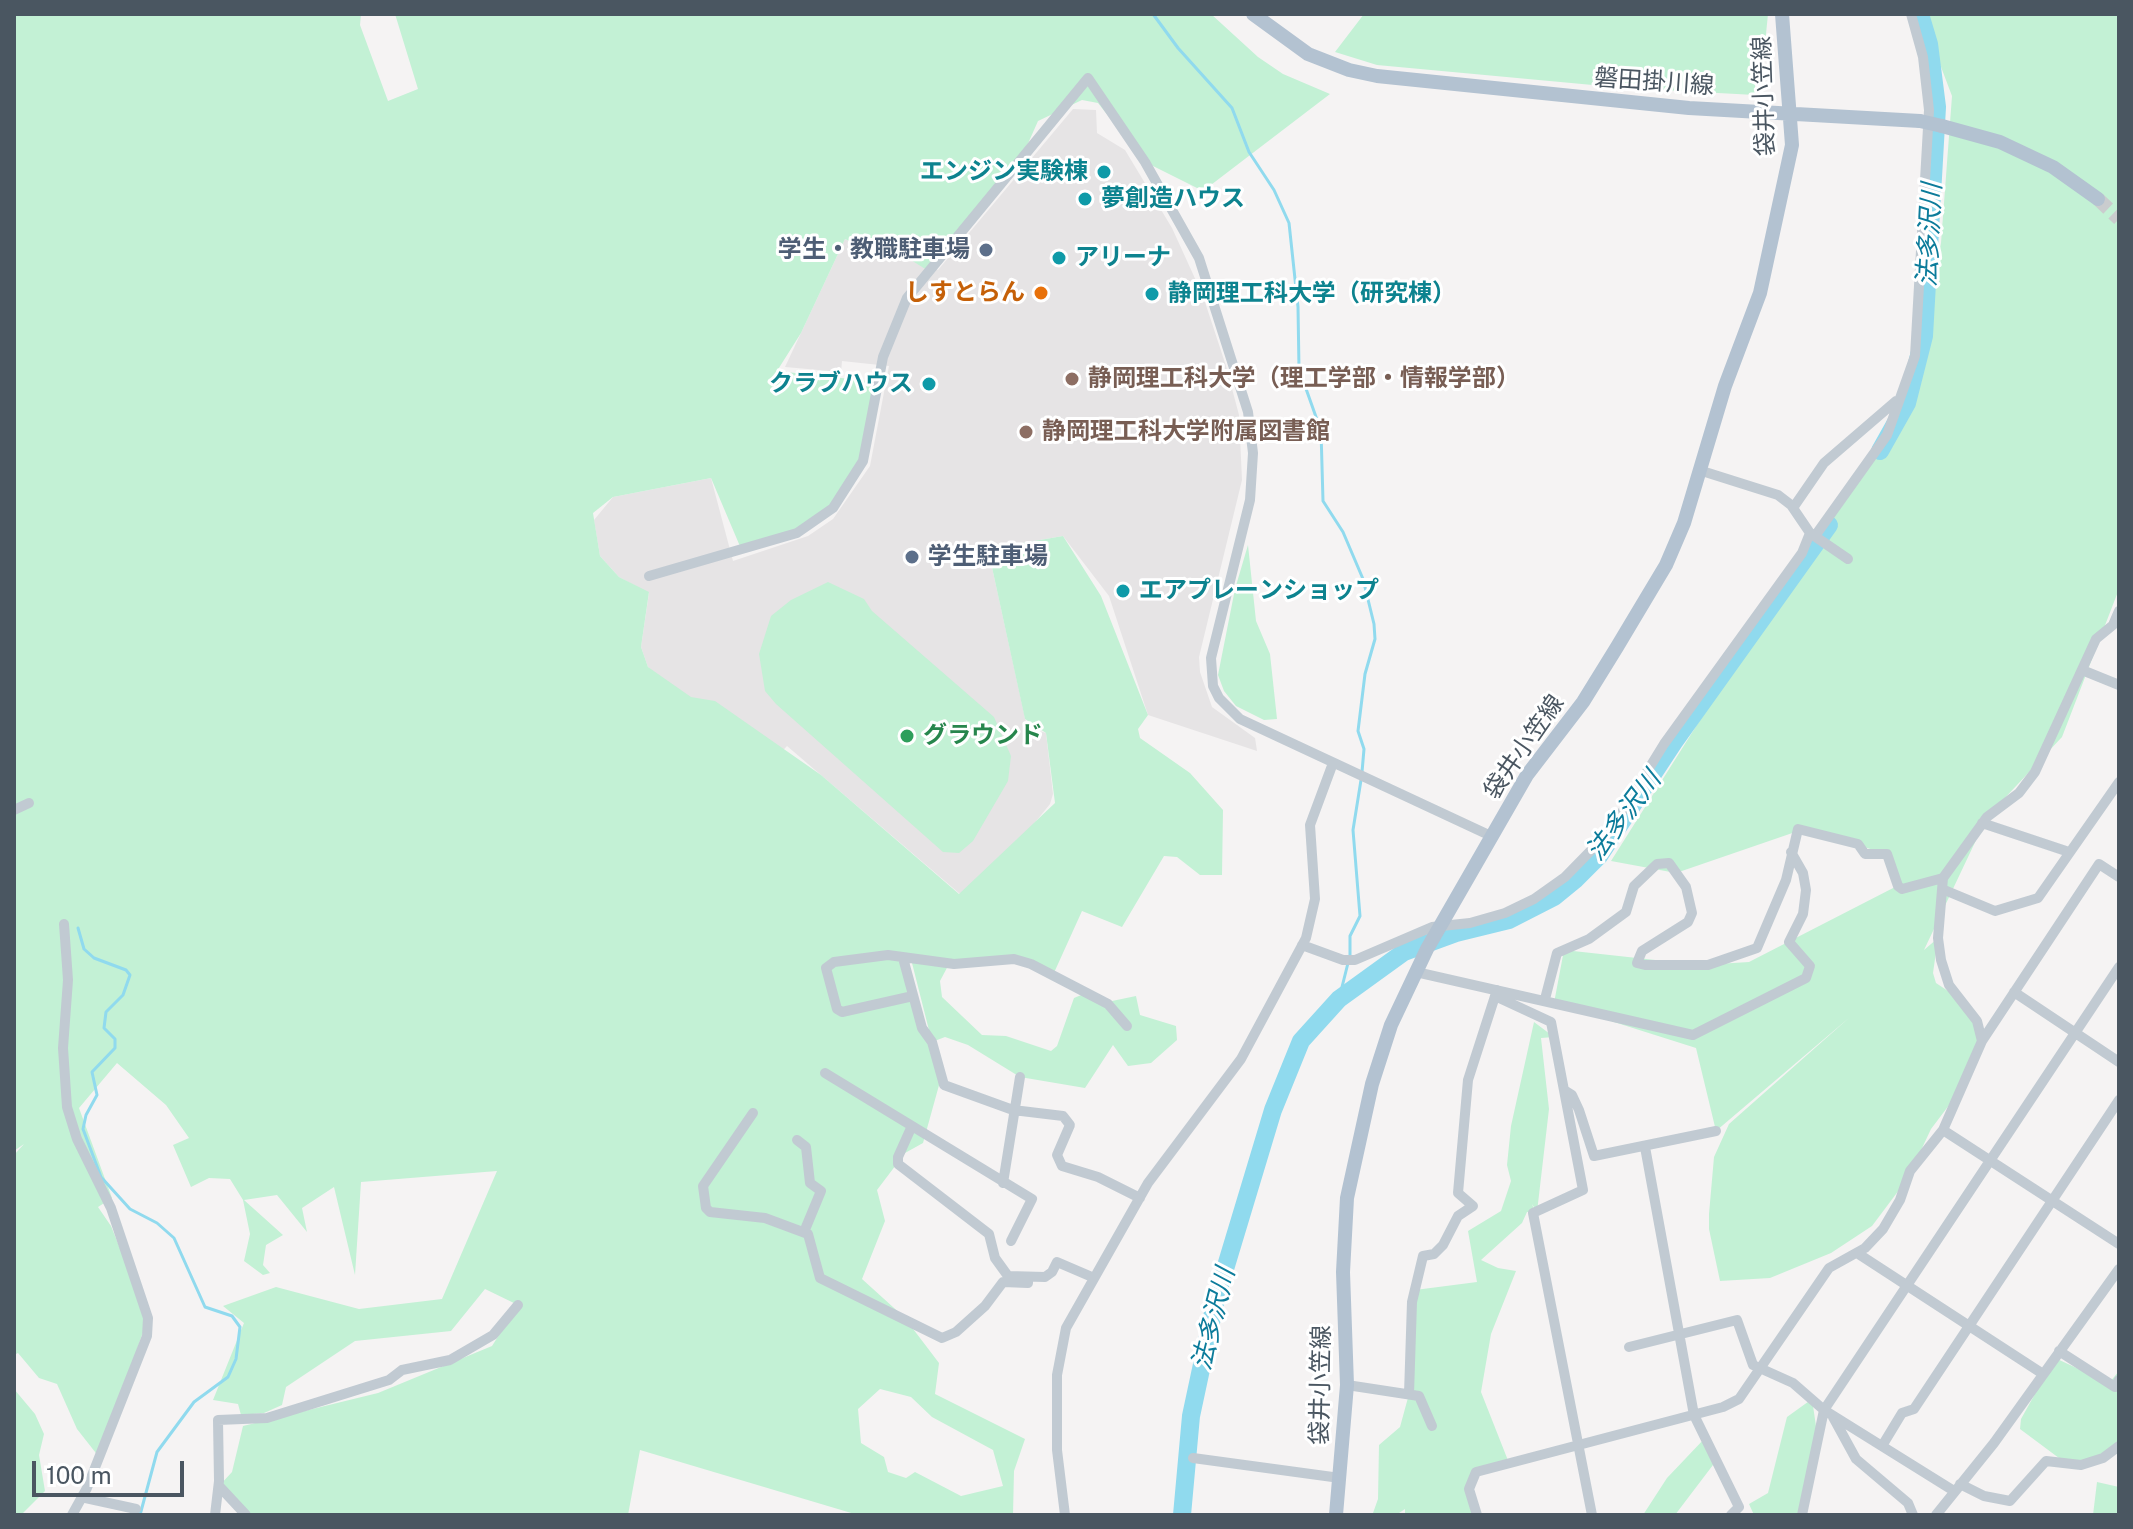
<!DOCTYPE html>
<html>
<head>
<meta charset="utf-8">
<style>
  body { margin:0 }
  #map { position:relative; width:2133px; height:1529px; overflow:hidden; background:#f5f3f3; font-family:"Public Sans",sans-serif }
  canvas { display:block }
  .frame { position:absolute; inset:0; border:16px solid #4a5661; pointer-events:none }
  .scale { position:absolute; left:32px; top:1461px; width:152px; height:36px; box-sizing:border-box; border:4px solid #4a5661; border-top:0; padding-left:10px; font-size:24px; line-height:28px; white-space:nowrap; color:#4a5661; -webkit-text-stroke:6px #fff; paint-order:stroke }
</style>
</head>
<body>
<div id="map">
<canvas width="2133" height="1529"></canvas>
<div class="frame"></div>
<div class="scale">100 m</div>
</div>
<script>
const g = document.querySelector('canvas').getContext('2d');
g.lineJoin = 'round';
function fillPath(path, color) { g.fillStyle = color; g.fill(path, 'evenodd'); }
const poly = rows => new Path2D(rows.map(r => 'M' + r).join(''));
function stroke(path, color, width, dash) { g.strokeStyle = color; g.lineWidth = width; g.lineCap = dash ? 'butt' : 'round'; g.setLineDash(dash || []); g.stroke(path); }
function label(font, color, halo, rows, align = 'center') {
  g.font = font + ' "Public Sans","Noto Sans JP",sans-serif'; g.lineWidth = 6; g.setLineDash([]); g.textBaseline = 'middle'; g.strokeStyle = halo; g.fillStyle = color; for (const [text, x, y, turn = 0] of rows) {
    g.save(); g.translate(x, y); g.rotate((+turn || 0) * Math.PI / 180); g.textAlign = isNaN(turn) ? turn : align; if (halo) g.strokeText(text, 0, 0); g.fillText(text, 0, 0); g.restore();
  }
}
const education = poly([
  [1073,109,1096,110,1097,133,1125,150,1172,228,1203,296,1226,366,1239,415,1242,480,1199,657,1200,672,1212,707,1255,738,1257,751,1148,715,1109,596,1063,536,988,549,1027,727,1046,733,1053,794,1050,804,977,894,960,894,787,746,745,792,648,667,641,647,649,593,619,577,600,556,594,520,613,497,711,478,733,561,808,536,833,519,870,466,889,366,842,361,841,372,785,367,845,239,867,249,885,244,938,270]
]);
const green = poly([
  [14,14,361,14,360,25,388,101,418,89,395,14,1211,14,1258,57,1283,74,1330,94,1203,191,1145,162,1098,103,1082,100,1038,121,1022,157,927,270,885,244,867,249,845,239,801,333,777,371,878,382,863,461,822,518,742,551,711,478,613,497,593,513,600,556,619,577,649,592,641,647,648,667,691,697,715,701,821,775,959,894,1055,803,1046,733,1025,719,988,549,1063,536,1101,596,1148,715,1138,729,1140,738,1190,773,1223,810,1222,875,1200,875,1177,857,1164,856,1122,927,1082,911,1053,975,1014,959,949,964,940,981,942,997,982,1035,1006,1036,1051,1051,1057,1046,1074,998,1086,993,1112,1001,1136,996,1140,1015,1176,1026,1177,1040,1151,1063,1128,1066,1113,1045,1085,1088,1020,1077,968,1045,945,1037,932,1042,911,959,903,958,941,1078,923,1143,905,1153,877,1190,885,1221,862,1279,904,1317,939,1363,935,1394,1025,1439,1014,1471,1013,1515,858,1515,640,1450,628,1515,246,1515,219,1486,232,1472,243,1426,378,1393,492,1346,518,1305,485,1289,451,1331,355,1341,286,1387,282,1405,264,1413,241,1415,238,1404,213,1400,244,1323,223,1306,276,1287,359,1309,442,1299,497,1171,361,1182,355,1275,334,1187,302,1208,307,1232,277,1195,244,1200,283,1235,266,1245,263,1265,270,1273,263,1275,244,1261,250,1234,243,1200,230,1179,209,1178,191,1187,173,1145,189,1138,166,1105,117,1063,79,1108,112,1198,98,1207,111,1226,148,1318,99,1457,77,1429,57,1384,39,1378,18,1353,14,1355,14,1155,24,1144,14,1151],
  [880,1389,911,1397,932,1417,993,1450,1003,1486,961,1496,915,1472,906,1478,888,1472,884,1457,861,1443,858,1409],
  [1364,14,1768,14,1763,64,1755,68,1755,95,1625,88,1377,65,1335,52],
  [1921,14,2119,14,2119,589,2062,737,1987,817,1924,950,1938,938,1933,973,1936,983,1960,999,1977,1021,1978,1050,1962,1088,1931,1129,1908,1178,1872,1226,1831,1253,1770,1278,1720,1281,1709,1229,1709,1214,1714,1157,1729,1124,1850,1017,1716,1131,1696,1048,1554,1003,1564,950,1701,965,1749,962,1897,886,1887,854,1804,829,1676,873,1611,861,1779,595,1886,435,1922,346,1941,243,1952,96],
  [1248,545,1256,621,1270,654,1277,719,1264,720,1236,706,1224,691,1218,675,1235,589],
  [828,582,864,599,872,611,994,717,1011,756,1008,781,973,841,959,853,943,852,776,704,765,691,759,654,771,616,791,600],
  [1534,1022,1554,1037,1541,1038,1549,1109,1537,1212,1532,1204,1535,1212,1527,1212,1522,1223,1481,1260,1498,1268,1516,1271,1491,1334,1481,1392,1509,1463,1476,1472,1471,1494,1476,1515,1405,1515,1405,1509,1396,1515,1376,1515,1373,1513,1378,1499,1379,1445,1400,1427,1409,1394,1415,1290,1477,1282,1468,1231,1501,1211,1511,1181,1507,1165,1511,1126],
  [2055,1358,2109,1383,2119,1371,2119,1447,2103,1458,2067,1464,2020,1429,2021,1419],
  [14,1389,35,1414,44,1434,39,1455,45,1491,21,1515,14,1515],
  [1812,1399,1817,1433,1799,1515,1754,1515,1749,1504,1768,1493,1787,1417],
  [1705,1438,1716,1461,1675,1515,1643,1515,1667,1478],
  [2097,1482,2119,1487,2119,1515,2093,1515]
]);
const stream = poly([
  [1153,14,1178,48,1232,108,1249,152,1274,190,1289,223,1298,307,1299,369,1321,431,1323,501,1343,532,1363,579,1374,624,1375,639,1365,674,1358,731,1364,749,1362,772],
  [78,928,84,949,94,958,126,970,130,975,123,995,106,1012,104,1028,115,1039,115,1048,92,1072,97,1095,86,1115,83,1129,101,1177,130,1209,157,1223,174,1238,205,1307,232,1316,240,1327,236,1359,228,1377,194,1402,157,1452,140,1515],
  [1350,956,1350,936,1360,916,1353,830,1361,780],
  [1339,999,1348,963]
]);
const river = poly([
  [1880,451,1907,403,1924,336,1937,107,1929,44,1920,14],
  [1182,1515,1191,1416,1216,1299,1273,1110,1301,1041,1339,999,1404,952,1456,933,1509,920,1554,897,1576,879,1599,856,1674,742,1829,525]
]);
const majorTunnel = poly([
  [2098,199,2119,219]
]);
const minor = poly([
  [1702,471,1778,495,1791,505,1810,533,1848,559],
  [1793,508,1824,463,1896,401],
  [1815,536,1887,435,1915,356,1929,110,1923,57,1911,14],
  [649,576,797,533,833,508,863,461,883,357,907,298,1088,78,1145,162,1199,258,1248,412,1253,453,1250,500,1211,658,1213,686,1219,698,1240,719,1491,836],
  [2082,670,2119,685],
  [14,810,29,803],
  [1982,823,2069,852],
  [1942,889,1995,911,2038,898,2119,782],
  [64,924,68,980,63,1048,67,1107,77,1139,111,1208,148,1318,147,1336,87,1488,72,1515],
  [1302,945,1343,960,1355,960,1432,927,1470,923,1505,913,1534,899,1565,877,1611,830,1664,744,1802,553,1810,533],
  [903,958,922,1028,932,1042,944,1085,1013,1110,1063,1116,1070,1125,1057,1155,1062,1166,1098,1177,1140,1198],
  [1416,972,1693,1035,1806,978,1810,966,1789,942,1803,914,1806,890,1803,873,1791,852],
  [2014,992,2119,1062],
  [913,996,842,1012,837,1009,826,968,834,962,888,955,954,964,1014,959,1031,964,1108,1004,1127,1026],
  [1495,996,1551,1022,1583,1190,1533,1213,1592,1515],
  [1545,999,1557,953,1589,939,1626,912,1634,886,1657,864,1669,863,1686,887,1692,913,1688,922,1642,951,1637,963,1645,965,1708,965,1757,948,1786,880,1798,829,1858,844,1865,854,1887,854,1898,886,1902,889,1943,878],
  [1982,1041,1977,1021,1949,985,1941,960,1938,938,1943,878,1987,817,2019,793,2035,772,2096,639,2113,625,2119,611],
  [825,1073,1032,1199,1011,1241],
  [1564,1090,1572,1095,1579,1110,1594,1156,1716,1131],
  [753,1113,703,1186,706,1208,710,1212,765,1218,808,1234,820,1278,942,1338,956,1332,985,1306,1003,1282,1028,1283,1028,1278],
  [911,1128,898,1157,898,1164,989,1234,995,1258,1008,1276,1045,1277,1052,1272,1057,1262,1092,1277],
  [1943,1130,2119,1244],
  [797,1140,806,1147,810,1183,821,1191,804,1232],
  [1645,1147,1694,1415,1739,1507,1731,1515],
  [1003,1183,1020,1077],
  [1857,1253,2043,1374],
  [1629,1347,1737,1320,1753,1365,1793,1383,1824,1410,1954,1491],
  [2059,1351,2115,1387,2119,1380],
  [1347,1385,1419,1396,1432,1426],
  [1409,1394,1412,1302,1423,1256,1434,1254,1443,1245,1458,1216,1473,1206,1458,1193,1468,1080,1497,990],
  [1833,1417,1856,1459,1908,1503,1913,1515],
  [1882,1446,1902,1413,1914,1409,2119,1100],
  [1193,1458,1340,1478],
  [1960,1484,1984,1496,2010,1501,2046,1461,2081,1465,2103,1458,2119,1446],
  [219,1486,246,1515],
  [81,1497,136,1509],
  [215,1515,219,1481,218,1420,267,1418,389,1380,402,1370,450,1360,493,1335,518,1305],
  [1065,1515,1057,1450,1057,1375,1066,1328,1148,1183,1241,1059,1306,938,1315,899,1310,825,1333,763],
  [1477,1515,1469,1489,1476,1472,1723,1407,1739,1399,1829,1268,1865,1248,1883,1229,1900,1200,1910,1171,1943,1130,1982,1041,2099,864,2119,877],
  [1802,1515,1824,1410,2119,967],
  [1936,1515,1994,1443,2119,1269]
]);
const major = poly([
  [1253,14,1308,54,1349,70,1377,76,1689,108,1920,121],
  [1942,126,2000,142,2053,167,2098,199],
  [1336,1515,1347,1385,1343,1272,1347,1198,1372,1084,1391,1025,1427,949,1527,775,1583,702,1617,647,1666,565,1684,523,1725,386,1760,293,1792,145,1782,14]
]);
const majorBridge = poly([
  [1920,121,1942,126]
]);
const markers = [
  [1104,172,8,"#0f9aa8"],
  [1085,199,8,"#0f9aa8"],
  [986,250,8,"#5c6f8a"],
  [1059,258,8,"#0f9aa8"],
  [1041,293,8,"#e8710a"],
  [1152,294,8,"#0f9aa8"],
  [1072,379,8,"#8d6e63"],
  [929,384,8,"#0f9aa8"],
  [1026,432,8,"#8d6e63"],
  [912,557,8,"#5c6f8a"],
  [1123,591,8,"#0f9aa8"],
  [907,736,8,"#2e9e5b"]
];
const streetNames = [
  ["磐田掛川線",1654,82,4],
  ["袋井小笠線",1764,96,-92],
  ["袋井小笠線",1524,747,-55],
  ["袋井小笠線",1321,1385,-89]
];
const cultureNames = [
  ["エンジン実験棟",1088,172,"right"],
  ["夢創造ハウス",1101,199],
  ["アリーナ",1075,258],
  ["静岡理工科大学（研究棟）",1168,294],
  ["クラブハウス",913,384,"right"],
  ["エアプレーンショップ",1139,591]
];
const serviceNames = [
  ["学生・教職駐車場",970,250],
  ["学生駐車場",928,557,"left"]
];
const foodNames = [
  ["しすとらん",1025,293]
];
const educationNames = [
  ["静岡理工科大学（理工学部・情報学部）",1088,379],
  ["静岡理工科大学附属図書館",1042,432]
];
const leisureNames = [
  ["グラウンド",923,736]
];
const waterNames = [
  ["法多沢川",1930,235,-87],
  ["法多沢川",1624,816,-53],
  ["法多沢川",1214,1319,-76]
];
fillPath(education, '#e6e4e5');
fillPath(green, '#c3f1d5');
stroke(stream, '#90daee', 3);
stroke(river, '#90daee', 18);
stroke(majorTunnel, '#caccce', 14, [14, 7]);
stroke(minor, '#c1cad2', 10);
stroke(major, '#b3c2d1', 14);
stroke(majorBridge, '#b3c2d1', 14);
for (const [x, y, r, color] of markers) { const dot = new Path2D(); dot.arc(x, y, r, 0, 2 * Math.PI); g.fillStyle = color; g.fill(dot); stroke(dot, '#fff', 3); }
label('24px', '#4a5661', '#fff', streetNames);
label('bold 24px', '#0d838f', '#fff', cultureNames, 'left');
label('bold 24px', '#4e5e75', '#fff', serviceNames, 'right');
label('bold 24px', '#c56008', '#fff', foodNames, 'right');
label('bold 24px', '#785e54', '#fff', educationNames, 'left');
label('bold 24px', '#27864d', '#fff', leisureNames, 'left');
label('italic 26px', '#0c7c9b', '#fff', waterNames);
</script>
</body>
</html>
